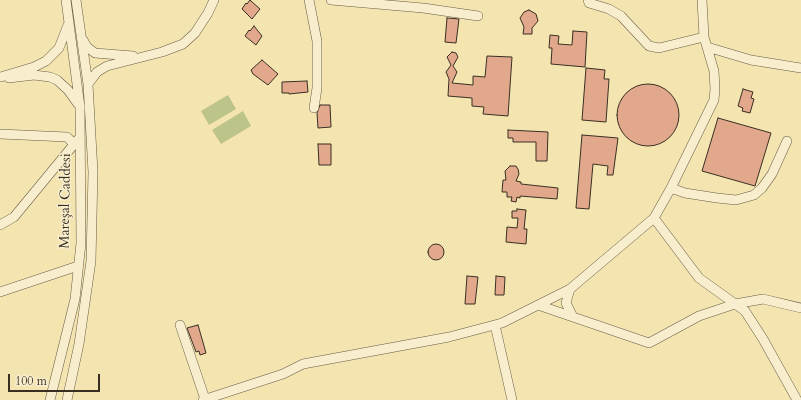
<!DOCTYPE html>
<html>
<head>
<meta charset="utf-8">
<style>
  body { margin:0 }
  #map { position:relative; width:801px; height:400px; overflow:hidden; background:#f4e4b0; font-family:Cardo,serif }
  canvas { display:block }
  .scale { position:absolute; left:8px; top:374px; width:92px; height:18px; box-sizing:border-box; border:2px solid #382f22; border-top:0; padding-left:5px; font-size:12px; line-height:14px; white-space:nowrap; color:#382f22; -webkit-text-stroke:3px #f8edcc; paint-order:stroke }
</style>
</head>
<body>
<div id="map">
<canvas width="801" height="400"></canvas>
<div class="scale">100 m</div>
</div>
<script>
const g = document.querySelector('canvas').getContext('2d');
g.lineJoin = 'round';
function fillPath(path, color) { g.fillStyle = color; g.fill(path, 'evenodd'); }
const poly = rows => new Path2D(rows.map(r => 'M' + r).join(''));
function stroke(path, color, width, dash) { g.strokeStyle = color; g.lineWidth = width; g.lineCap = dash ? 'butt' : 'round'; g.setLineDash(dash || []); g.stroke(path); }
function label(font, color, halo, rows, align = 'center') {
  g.font = font + ' Cardo,serif'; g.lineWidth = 3; g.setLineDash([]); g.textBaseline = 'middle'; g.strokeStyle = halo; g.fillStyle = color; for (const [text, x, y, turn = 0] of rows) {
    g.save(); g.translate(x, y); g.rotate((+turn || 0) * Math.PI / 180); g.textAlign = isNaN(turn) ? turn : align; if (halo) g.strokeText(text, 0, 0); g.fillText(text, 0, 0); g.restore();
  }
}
const green = poly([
  [228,95,236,109,209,125,201,111],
  [243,111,251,126,221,144,212,130]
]);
const building = poly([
  [250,0,260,9,252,19,242,9,246,3,247,4,250,0],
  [529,10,536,14,538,21,532,28,532,34,523,34,524,27,520,18,524,12,529,10],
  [447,18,459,19,456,43,445,42,447,18],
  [254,26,262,36,256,45,245,36,249,30,250,31,254,26],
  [573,31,587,32,585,67,551,64,552,48,549,48,550,35,559,36,558,44,572,45,573,31],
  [452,52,456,53,458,57,453,66,457,72,452,83,473,85,473,76,485,77,487,56,512,57,508,116,483,114,484,107,472,106,472,98,448,96,449,79,446,72,451,65,447,57,452,52],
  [262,60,278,74,268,85,253,74,251,70,262,60],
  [586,68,605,70,604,79,609,79,606,122,582,120,586,68],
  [307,81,308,92,289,94,289,93,282,93,282,82,307,81],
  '617 115a31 31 0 1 1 62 0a31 31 0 1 1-62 0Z',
  [743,89,753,92,751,98,754,99,750,113,742,111,743,108,738,106,743,89],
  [320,105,330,105,331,127,318,128,317,113,320,105],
  [718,118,771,133,755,186,702,171,718,118],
  [508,130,548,132,547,161,536,161,536,142,513,142,513,138,508,138,508,130],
  [582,135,618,138,613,175,607,175,608,166,593,164,589,209,576,208,582,135],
  [318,144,331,144,331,165,319,165,318,144],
  [510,166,516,166,518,169,519,174,516,181,521,182,521,184,558,188,557,199,520,196,520,198,517,197,516,202,511,201,512,197,507,197,507,192,502,192,503,180,506,180,505,171,510,166],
  [517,209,526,210,524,229,527,229,526,244,506,242,507,227,517,228,518,218,512,218,512,211,517,211,517,209],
  '428 252a8 8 0 1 1 16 0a8 8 0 1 1-16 0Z',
  [467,276,478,277,475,304,465,304,467,276],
  [496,276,505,277,504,295,495,295,496,276],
  [198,325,206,353,200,355,199,351,196,352,187,328,198,325]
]);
const minor = poly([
  [309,0,317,41,317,88,314,108],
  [331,0,423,8,478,16],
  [588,0,589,3,609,9,621,16,649,46,659,48,704,37],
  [83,40,87,47,95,53,133,56],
  [707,47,751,60,801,68],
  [1,77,34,67,46,61,59,48,68,25],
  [9,78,34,75,50,77,57,80,68,90,78,104],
  [88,84,97,72,107,66,162,52,183,44,195,33,208,13,214,0],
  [0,134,67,137,74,144],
  [671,188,685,193,717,198,736,200,754,195,762,188,772,174,787,141],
  [654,218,699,278,745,311,763,339,797,400],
  [0,225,14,217,80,137],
  [0,292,78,266],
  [538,305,573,317,566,303,570,289],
  [573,317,649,343,699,316,735,304,763,299,801,308],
  [180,325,205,399],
  [495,325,512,400],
  [50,400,75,299,81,243,80,107,66,0],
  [67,400,79,344,91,261,93,172,88,84,76,0],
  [203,400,283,374,303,364,449,337,502,323,570,289,654,218,671,188,714,100,715,89,714,71,704,37,702,0]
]);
const streetNames = [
  ["Mareşal Caddesi",66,201,-89]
];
fillPath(green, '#bdc48a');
fillPath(building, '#e2a88c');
stroke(building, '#382f22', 1);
stroke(minor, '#675c46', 10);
stroke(minor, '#f8edcc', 9);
label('14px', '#382f22', '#f8edcc', streetNames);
</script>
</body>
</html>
